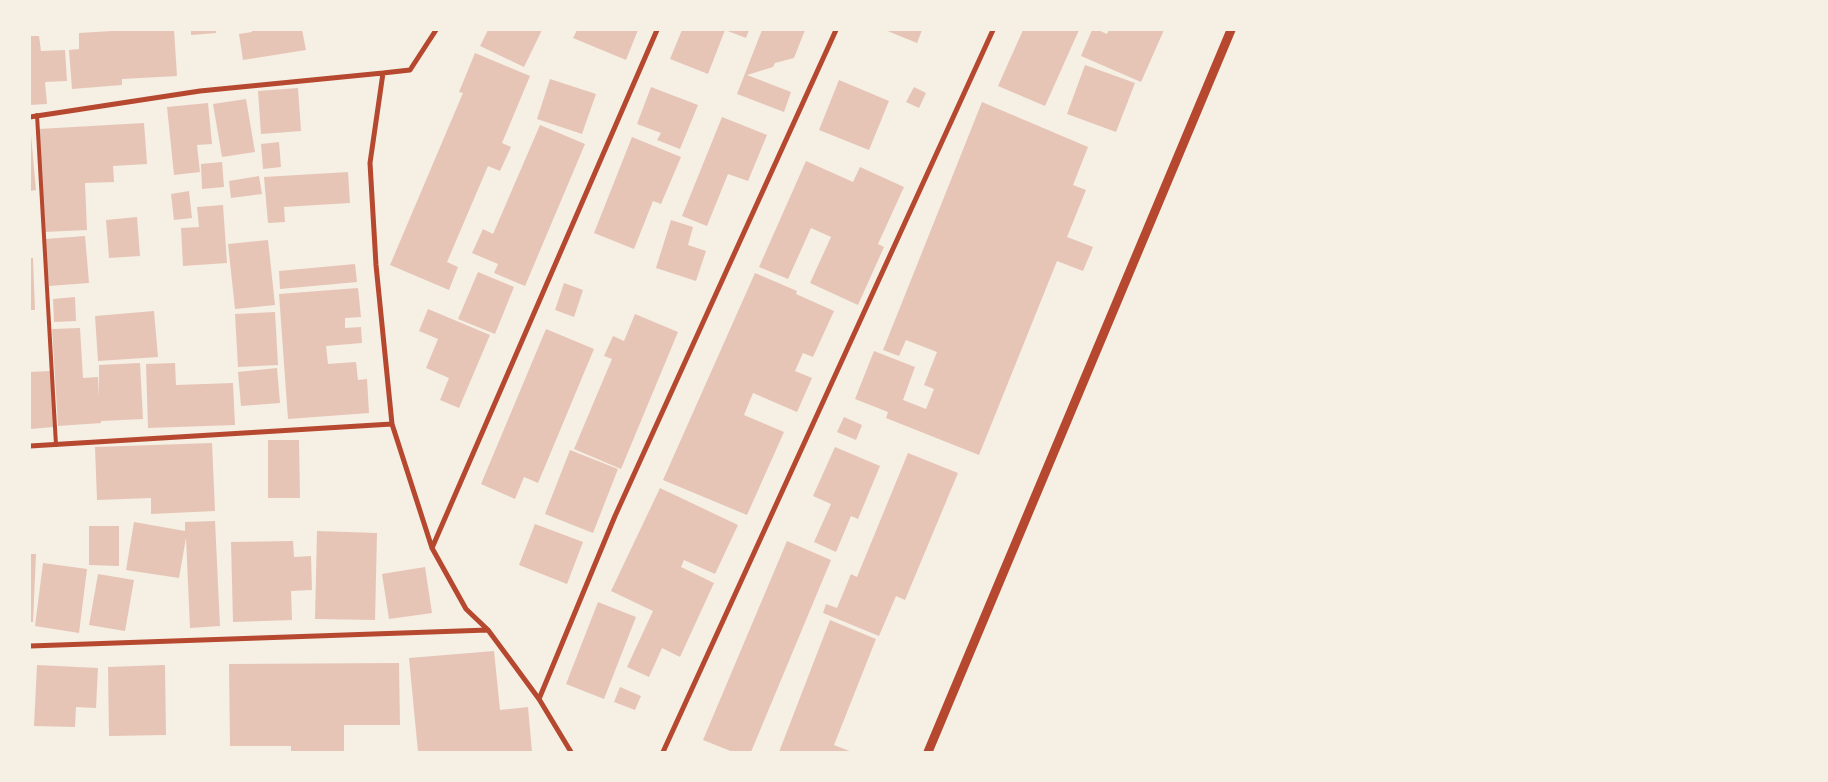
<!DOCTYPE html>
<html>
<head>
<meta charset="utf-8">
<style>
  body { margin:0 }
  #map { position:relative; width:1828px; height:782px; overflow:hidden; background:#f6efe4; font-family:"Open Sans",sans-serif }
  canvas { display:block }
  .frame { position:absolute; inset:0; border:31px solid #f6efe4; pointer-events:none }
</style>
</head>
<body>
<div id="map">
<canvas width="1828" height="782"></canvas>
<div class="frame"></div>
</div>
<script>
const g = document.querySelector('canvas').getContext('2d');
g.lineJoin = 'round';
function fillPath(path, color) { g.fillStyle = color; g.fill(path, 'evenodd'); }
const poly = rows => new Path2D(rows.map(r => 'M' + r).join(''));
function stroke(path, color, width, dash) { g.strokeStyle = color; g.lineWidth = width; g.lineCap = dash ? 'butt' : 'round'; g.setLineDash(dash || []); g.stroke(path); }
const building = poly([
  [128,30,174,30,177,76,122,79,122,85,72,89,69,50,79,49,79,33],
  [191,30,216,30,216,33,191,35],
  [252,30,302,30,306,50,243,60,239,34,252,32],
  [488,30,542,30,524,67,480,46],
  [577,30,638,30,626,60,573,38],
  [682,30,749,30,746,38,725,30,708,74,670,59],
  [762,30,805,30,794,58,775,63,773,67,747,75,791,92,784,112,737,94],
  [885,30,922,30,917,43],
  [1023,30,1079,30,1045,106,998,86],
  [1092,30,1098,30,1107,34,1109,30,1164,30,1141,82,1081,56],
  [30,36,39,36,41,51,65,50,67,81,45,82,47,104,30,105],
  [475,53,530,76,502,143,511,147,500,171,488,166,447,262,458,267,449,290,390,265,463,93,459,92],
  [1085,65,1135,83,1116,132,1067,114],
  [550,79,596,94,582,134,537,119],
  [839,80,889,101,869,150,819,130],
  [651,87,698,105,680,149,657,140,661,133,637,124],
  [914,87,926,93,919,108,906,102],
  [298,88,301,131,261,134,258,91],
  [246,99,255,152,222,157,213,104],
  [982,102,1088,147,1073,185,1086,190,1067,237,1093,247,1083,271,1057,261,979,455,886,418,888,412,855,399,874,351,915,367,903,400,926,409,934,389,924,385,937,352,906,340,899,356,883,350],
  [208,103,212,144,197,145,200,172,174,175,167,107],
  [722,117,767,135,748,181,728,174,707,226,682,216],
  [144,123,147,164,113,166,114,182,85,183,87,230,44,232,38,129],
  [540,125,585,144,525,286,494,273,498,264,472,253,483,229,493,234],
  [30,135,31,135,36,190,30,191],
  [632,137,681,157,661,204,653,201,634,249,594,233],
  [279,142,281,167,263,169,261,144],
  [806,161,853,182,860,167,904,187,878,244,884,247,858,305,810,283,831,237,811,228,788,279,759,267],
  [222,162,224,187,202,189,201,164],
  [348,172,350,203,284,207,285,222,268,223,264,177],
  [259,176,262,194,231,198,229,181],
  [189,191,192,218,174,220,171,194],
  [223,205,227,263,183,266,181,228,199,227,197,207],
  [137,217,140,256,109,258,106,220],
  [671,220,693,227,688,245,706,251,696,281,656,268],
  [85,236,89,283,49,286,45,239],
  [268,240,275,305,235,309,228,244],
  [30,258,33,258,35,310,30,310],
  [355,264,357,282,280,289,279,271],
  [478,272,514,287,495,334,458,319],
  [755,273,797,291,796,294,834,311,813,357,803,353,795,371,812,378,797,412,753,393,744,415,784,432,747,515,663,480],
  [564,283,583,290,574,317,555,310],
  [358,288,361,317,345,318,345,328,361,327,362,343,326,346,328,364,356,362,358,380,367,379,369,413,288,419,279,294],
  [75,297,76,321,54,322,53,299],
  [428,309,490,335,459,408,440,400,449,378,426,368,438,339,419,331],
  [154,311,158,357,98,361,95,316],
  [275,312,278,365,238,367,235,314],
  [635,314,678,332,621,469,574,449,612,359,604,356,613,336,624,341],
  [80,328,83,378,98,377,99,397,99,365,140,363,143,419,101,421,101,423,58,426,52,329],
  [546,329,594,349,538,483,524,477,515,499,481,484],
  [175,363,176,385,233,383,235,425,148,428,146,364],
  [277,368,280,403,241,406,238,372],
  [51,371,54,427,30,429,30,372],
  [844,417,862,425,856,440,837,432],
  [268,440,299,440,300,498,268,498],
  [212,443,215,511,151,514,151,498,97,500,95,447],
  [835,447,880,466,858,519,851,516,836,552,814,542,831,504,813,496],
  [570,450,618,469,593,533,545,514],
  [908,453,958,473,905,600,896,596,879,636,823,613,826,604,837,608,851,574,857,577],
  [660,488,738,525,715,574,684,560,681,567,714,583,680,657,662,648,649,677,627,667,653,611,611,591],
  [215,521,220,626,190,628,186,538,179,578,126,570,134,522,185,531,185,522],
  [535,524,583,542,567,584,519,565],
  [89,526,119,526,119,566,89,565],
  [317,531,377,533,375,620,315,619],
  [293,541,294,557,311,556,312,590,291,591,292,620,233,622,231,542],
  [787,541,831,560,751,752,733,752,703,740],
  [30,554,36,554,33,622,30,622],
  [43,563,87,569,79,633,35,626],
  [425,567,432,613,389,619,382,574],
  [98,574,134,580,125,631,89,625],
  [598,602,636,617,604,699,566,684],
  [830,620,876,639,834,745,852,752,779,752],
  [494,651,500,710,528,707,532,752,418,752,409,658],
  [399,663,400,725,344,725,344,752,291,752,291,746,230,746,229,664],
  [37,665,98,668,96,708,76,707,75,727,34,726],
  [165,665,166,735,109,736,108,667],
  [620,687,641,696,635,710,614,702]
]);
const service = poly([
  [37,115,56,445]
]);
const minor = poly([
  [436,30,410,70,383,73,370,163,376,265,392,424,432,548,466,609,488,630,514,665,539,699,571,752],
  [30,117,200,91,383,73],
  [30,446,392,424],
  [432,548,657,30],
  [30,646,488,630],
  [539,699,615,516,836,30],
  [663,752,993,30]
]);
const tertiary = poly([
  [928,752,1231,30]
]);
fillPath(building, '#e6c5b7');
stroke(service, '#b5482f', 4);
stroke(minor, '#b5482f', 5);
stroke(tertiary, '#b5482f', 9);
</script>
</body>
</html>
